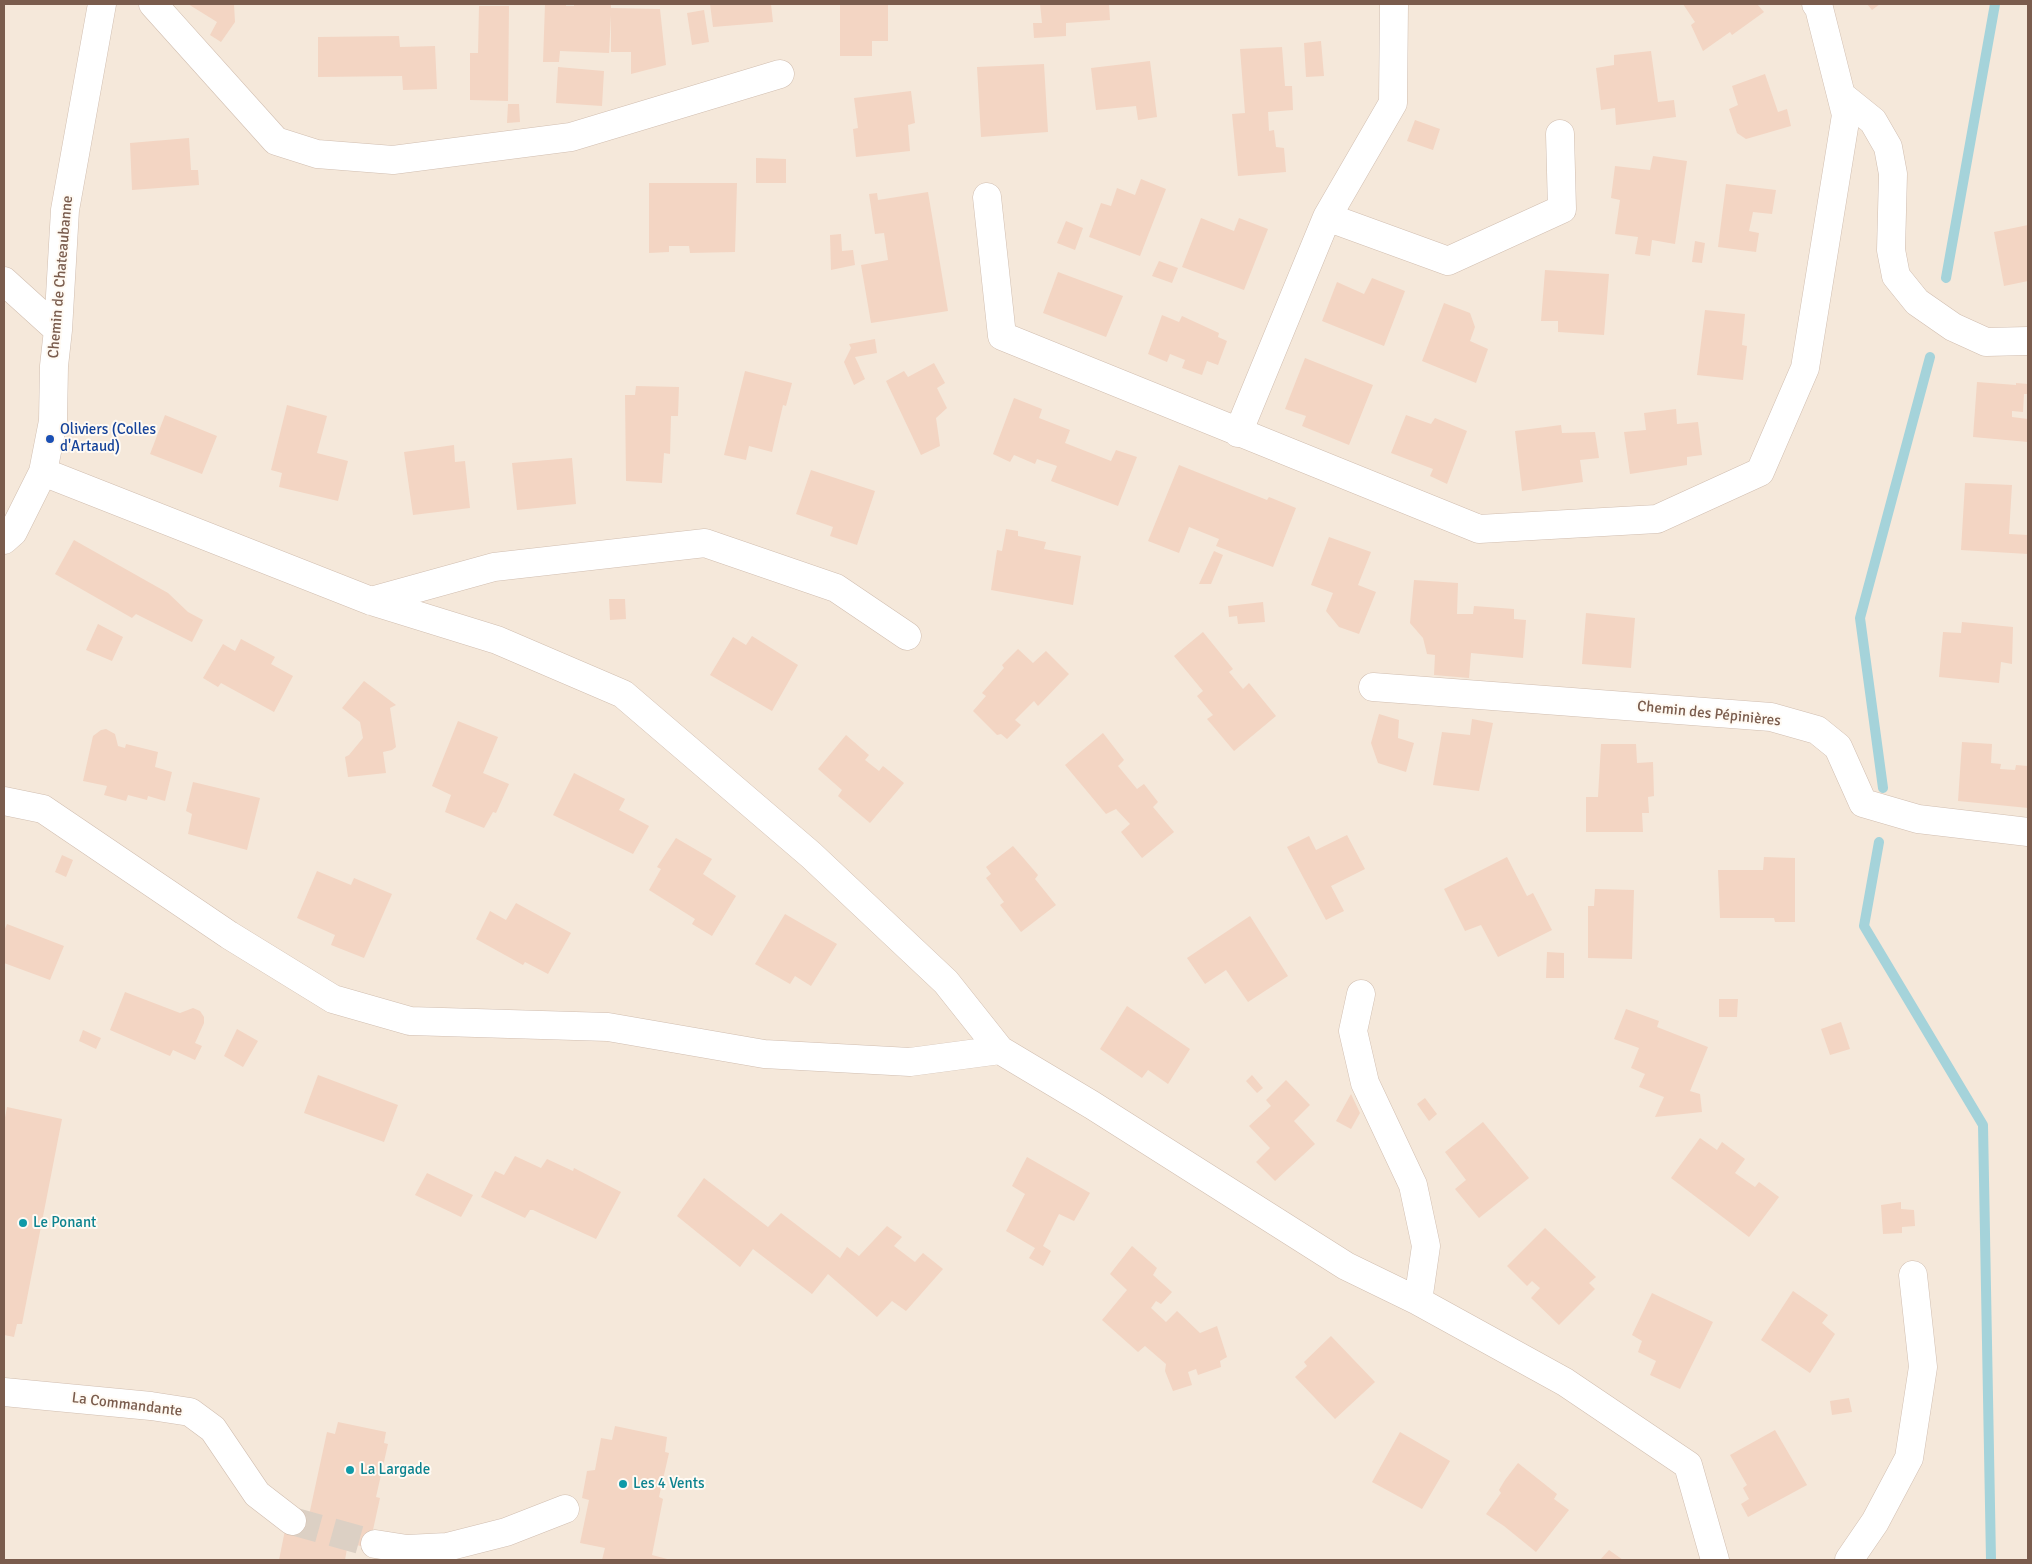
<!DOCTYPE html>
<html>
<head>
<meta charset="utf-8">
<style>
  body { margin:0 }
  #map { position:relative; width:2032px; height:1564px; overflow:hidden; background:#fdf6ec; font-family:Signika,sans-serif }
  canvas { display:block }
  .frame { position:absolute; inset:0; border:5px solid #7a5c4d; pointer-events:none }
</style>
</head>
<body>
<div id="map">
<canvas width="2032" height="1564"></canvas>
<div class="frame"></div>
</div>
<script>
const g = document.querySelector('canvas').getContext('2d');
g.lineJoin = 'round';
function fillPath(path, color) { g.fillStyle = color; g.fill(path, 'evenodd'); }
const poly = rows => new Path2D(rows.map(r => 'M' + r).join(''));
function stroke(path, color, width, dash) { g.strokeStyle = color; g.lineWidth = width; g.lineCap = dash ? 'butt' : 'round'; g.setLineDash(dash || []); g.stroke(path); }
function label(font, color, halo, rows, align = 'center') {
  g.font = font + ' Signika,sans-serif'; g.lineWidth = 4; g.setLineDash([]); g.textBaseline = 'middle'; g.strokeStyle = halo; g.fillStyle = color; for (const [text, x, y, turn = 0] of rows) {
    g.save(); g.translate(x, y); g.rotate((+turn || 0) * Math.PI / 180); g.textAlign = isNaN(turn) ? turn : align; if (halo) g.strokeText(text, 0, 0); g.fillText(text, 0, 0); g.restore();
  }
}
const residential = poly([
  [4,4,2028,4,2028,1560,4,1560]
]);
const stream = poly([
  [1946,278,1995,4],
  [1883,788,1860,618,1930,357],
  [1879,842,1864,926,1983,1125,1991,1560]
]);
const building = poly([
  [188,4,234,4,235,22,221,42,210,35,217,22],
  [545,4,566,4,566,6,574,6,574,4,611,4,611,8,660,9,666,65,631,74,631,52,611,52,611,15,609,53,560,51,559,62,543,62],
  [710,4,771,4,773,22,713,27],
  [840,4,888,4,888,41,872,41,872,56,840,56],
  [1040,4,1109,4,1110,20,1066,23,1066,36,1034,38,1033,23,1042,23],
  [1683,4,1757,4,1764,12,1732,35,1730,32,1703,51,1691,25,1695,22],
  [1867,4,1880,4,1872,10],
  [479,6,509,6,508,101,470,100,470,53,478,53],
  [704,10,709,42,692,45,687,13],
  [399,36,400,47,435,46,437,89,403,90,402,76,318,77,318,37],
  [1321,41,1324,76,1306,77,1304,43],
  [1282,47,1285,86,1292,86,1293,110,1268,112,1269,131,1274,130,1276,147,1284,148,1286,172,1238,176,1232,114,1245,113,1240,49],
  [1651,51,1658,102,1674,100,1676,117,1616,125,1615,108,1601,110,1596,68,1614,65,1614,55],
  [1150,61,1157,117,1138,120,1136,106,1096,110,1091,68],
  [1044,64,1048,132,981,137,977,67],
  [558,67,604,71,602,106,556,103],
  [1765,74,1778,112,1787,109,1791,126,1746,139,1737,133,1729,109,1738,105,1732,86],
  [911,91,915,123,908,125,910,151,856,157,853,129,858,128,854,98],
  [508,104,519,104,520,122,507,123],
  [1415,120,1440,129,1433,150,1407,141],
  [189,138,191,170,198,170,199,185,132,190,130,143],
  [1653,156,1687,161,1675,244,1652,240,1650,256,1635,254,1638,237,1615,234,1620,200,1611,198,1615,166,1650,170],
  [756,158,786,159,786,183,756,183],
  [1141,179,1166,189,1140,256,1089,237,1101,203,1111,206,1117,188,1135,195],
  [649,183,737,183,735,252,690,253,689,246,669,246,669,252,649,253],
  [1726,184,1776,190,1772,214,1753,212,1749,231,1759,233,1756,252,1718,247],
  [928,192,948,311,871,323,861,265,888,260,884,233,875,234,869,194,877,193,878,200],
  [1201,218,1234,231,1239,218,1268,229,1244,290,1182,267],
  [1066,221,1083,228,1075,250,1057,243],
  [2028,225,2028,281,2004,286,1994,232],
  [841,234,842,251,853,250,855,265,831,270,830,235],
  [1695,241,1705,243,1702,263,1692,262],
  [1159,261,1178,268,1172,283,1152,276],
  [1545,270,1609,274,1604,335,1558,332,1558,321,1541,321],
  [1058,272,1123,296,1106,337,1043,313],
  [1372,278,1405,291,1384,346,1322,321,1337,282,1364,294],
  [1444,303,1470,313,1475,327,1470,341,1488,349,1476,383,1422,361],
  [1705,310,1745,314,1742,345,1747,346,1743,380,1697,375],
  [1162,315,1179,322,1182,316,1219,333,1218,337,1227,341,1218,365,1207,361,1202,375,1182,368,1185,360,1170,354,1167,362,1148,354],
  [875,339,877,353,855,357,865,379,854,385,844,362,851,348,849,344],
  [1305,358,1373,385,1349,445,1302,426,1306,416,1285,409],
  [934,363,945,383,937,388,947,408,936,418,940,446,921,455,886,381,904,371,908,377],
  [745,371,792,383,786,406,783,405,772,452,749,446,746,460,724,455],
  [1977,382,2016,385,2016,383,2028,384,2028,394,2024,394,2023,412,2012,411,2012,417,2028,419,2028,442,1973,437],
  [636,386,679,387,678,416,671,416,670,454,664,453,662,483,626,481,625,395,635,395],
  [1014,398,1042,409,1039,418,1070,430,1065,443,1111,461,1116,450,1137,457,1118,506,1051,481,1057,466,1037,459,1035,464,1014,455,1010,462,993,454],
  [287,405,327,416,317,453,348,461,338,501,279,487,282,473,271,470],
  [1676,409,1677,424,1698,422,1702,455,1687,457,1687,465,1630,474,1624,432,1646,430,1644,413],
  [165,415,217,436,202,474,150,454],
  [1406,415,1431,424,1435,418,1467,431,1447,484,1430,476,1433,469,1391,453],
  [1561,425,1562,433,1595,432,1599,458,1580,460,1583,482,1522,491,1515,431],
  [454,445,455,462,465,461,470,508,413,515,404,452],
  [572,458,576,504,517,510,512,463],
  [1179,465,1267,500,1269,497,1296,508,1273,567,1216,546,1219,539,1189,527,1179,553,1148,541],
  [811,470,875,491,857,545,830,536,833,527,796,514],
  [1965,483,2012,485,2009,534,2028,535,2028,554,1961,550],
  [1006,529,1018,531,1018,536,1046,542,1044,549,1081,556,1073,605,991,590,997,550,1002,551],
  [1329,537,1371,552,1358,585,1376,592,1359,634,1339,627,1326,611,1333,593,1311,585],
  [74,540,168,593,188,612,203,620,192,642,136,614,132,618,55,574],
  [1214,551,1223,555,1211,584,1199,584],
  [1414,580,1458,583,1457,614,1473,614,1474,606,1514,609,1514,619,1526,620,1523,658,1471,653,1469,678,1434,675,1435,655,1427,654,1423,638,1410,623],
  [609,599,625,599,626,619,610,620],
  [1263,602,1265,622,1238,624,1237,616,1229,617,1228,606],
  [1586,613,1635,618,1631,668,1582,664],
  [1962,622,2013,627,2012,664,2001,662,1999,683,1939,677,1943,632,1961,633],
  [98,624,123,637,112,661,86,650],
  [1203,632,1233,669,1229,672,1243,689,1249,683,1276,716,1234,751,1207,719,1213,715,1197,696,1203,691,1174,656],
  [752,636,798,665,772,711,710,675,733,637,746,645],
  [241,639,275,657,271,664,293,676,274,712,221,683,218,687,203,678,223,644,235,651],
  [1018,649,1033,663,1046,651,1069,674,1038,706,1034,701,1015,720,1021,725,1007,739,1001,734,997,735,973,711,986,696,982,693,1004,668,1002,665],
  [364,681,396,705,390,708,396,747,392,750,383,752,386,773,348,777,345,757,349,755,363,738,360,722,342,708],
  [1379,714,1399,720,1398,738,1414,743,1406,772,1378,763,1371,743],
  [1472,719,1493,723,1479,791,1433,785,1442,732,1470,735],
  [458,721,498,737,483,773,509,784,496,813,493,812,484,828,445,812,451,795,432,786],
  [106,729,115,734,118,746,125,748,126,744,158,752,155,767,172,772,165,801,148,796,147,800,128,795,126,801,104,795,107,786,83,781,93,736,101,730],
  [1103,733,1124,760,1118,766,1137,789,1144,784,1158,802,1153,807,1174,832,1142,858,1121,832,1130,824,1116,809,1106,814,1065,765],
  [846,735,869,755,865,760,879,771,883,766,904,783,870,823,838,796,842,790,818,769],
  [1962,742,1992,744,1991,763,2001,764,2000,769,2015,770,2016,765,2028,766,2028,808,1958,801],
  [1601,744,1636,744,1637,763,1653,762,1654,796,1648,797,1649,813,1642,813,1643,832,1586,832,1586,797,1598,797],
  [574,773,625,799,619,810,649,826,633,854,553,815],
  [193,782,260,798,247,850,188,834,192,814,186,811],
  [1347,835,1365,869,1331,886,1344,911,1326,920,1287,847,1309,836,1316,850],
  [676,838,712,859,703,874,736,896,712,936,692,924,695,919,649,890,661,869,657,867],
  [1013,846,1038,875,1035,879,1056,905,1021,932,1000,905,1004,902,986,878,991,874,986,867],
  [62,855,73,860,66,877,55,872],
  [1507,857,1527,896,1533,893,1552,930,1498,957,1481,925,1465,931,1444,889],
  [1764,857,1795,858,1795,922,1775,922,1774,918,1720,918,1718,870,1763,870],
  [317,871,351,885,354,878,392,894,364,958,331,945,335,935,297,918],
  [1595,889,1634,890,1632,959,1588,958,1588,906,1594,906],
  [516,903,571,933,548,974,525,962,523,965,476,939,490,911,506,920],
  [785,914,837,944,811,986,795,976,790,984,755,964],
  [1250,916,1288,976,1248,1002,1226,970,1205,984,1187,958],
  [7,924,64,946,50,980,4,963,4,931],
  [1547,952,1564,953,1564,978,1546,978],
  [125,992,180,1013,193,1008,200,1011,204,1017,204,1023,195,1043,202,1046,195,1060,173,1050,170,1056,110,1030],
  [1719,999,1738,999,1737,1017,1719,1017],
  [1127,1006,1190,1049,1168,1084,1148,1070,1142,1078,1100,1049],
  [1626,1009,1659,1021,1657,1027,1708,1047,1690,1091,1700,1094,1702,1112,1655,1117,1664,1097,1639,1087,1645,1074,1631,1068,1639,1048,1614,1039],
  [1841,1022,1850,1049,1830,1055,1821,1029],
  [237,1029,258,1041,243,1067,224,1056],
  [83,1030,101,1038,96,1049,79,1041],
  [318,1075,398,1105,384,1142,304,1113],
  [1252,1075,1263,1088,1257,1093,1246,1081],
  [1286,1080,1310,1105,1294,1121,1315,1144,1275,1181,1256,1162,1270,1148,1249,1126,1271,1106,1266,1100],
  [1351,1094,1360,1113,1351,1129,1336,1121],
  [1425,1098,1437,1114,1429,1121,1417,1104],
  [7,1107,62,1119,22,1324,17,1324,14,1337,4,1335,4,1123],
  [1483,1122,1529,1178,1479,1218,1455,1189,1466,1180,1445,1152],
  [1700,1138,1717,1150,1722,1142,1745,1159,1735,1173,1755,1187,1759,1182,1779,1197,1749,1237,1671,1178],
  [515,1156,541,1168,547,1159,573,1171,574,1168,621,1192,596,1239,533,1210,530,1210,525,1218,481,1197,495,1171,504,1175],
  [1027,1157,1090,1193,1074,1221,1059,1214,1043,1246,1051,1251,1043,1266,1029,1258,1035,1248,1006,1231,1025,1194,1012,1186],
  [427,1173,473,1195,461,1217,415,1195],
  [704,1178,768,1227,781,1213,840,1258,847,1247,859,1256,887,1226,902,1237,894,1246,915,1262,923,1253,943,1269,906,1311,892,1301,877,1317,828,1274,812,1294,753,1249,740,1267,677,1216],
  [1901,1202,1901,1209,1914,1210,1915,1226,1902,1227,1902,1233,1883,1234,1881,1205],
  [1545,1228,1596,1277,1589,1283,1595,1289,1559,1325,1531,1298,1540,1288,1532,1281,1527,1286,1507,1266],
  [1132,1246,1157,1268,1153,1275,1172,1292,1161,1304,1156,1301,1151,1308,1166,1322,1177,1311,1200,1333,1217,1326,1227,1357,1220,1361,1221,1367,1198,1375,1196,1369,1188,1372,1192,1385,1173,1391,1165,1371,1166,1364,1145,1346,1138,1352,1102,1320,1127,1290,1110,1274],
  [1793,1291,1828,1315,1822,1323,1835,1334,1810,1373,1761,1340],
  [1652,1293,1713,1322,1680,1389,1650,1375,1656,1361,1638,1352,1642,1341,1632,1335],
  [1331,1336,1375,1382,1335,1419,1295,1377,1307,1366,1304,1362],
  [1849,1398,1852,1412,1832,1415,1830,1401],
  [338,1422,386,1432,384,1443,388,1444,376,1497,380,1498,369,1548,348,1543,345,1560,279,1560,285,1530,305,1534,327,1432,335,1434],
  [615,1426,667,1437,665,1452,669,1453,659,1497,663,1499,652,1555,671,1560,602,1560,605,1548,580,1543,589,1500,582,1498,587,1471,595,1470,601,1438,612,1440],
  [1775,1430,1807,1485,1748,1517,1741,1504,1749,1499,1743,1488,1747,1485,1730,1455],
  [1400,1432,1450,1461,1422,1509,1372,1482],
  [1518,1463,1557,1494,1554,1499,1569,1510,1536,1552,1504,1526,1486,1514,1501,1493,1499,1490,1505,1480],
  [1609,1550,1623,1560,1600,1560]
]);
const minorTunnel = poly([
  [292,1521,375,1544]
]);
const minor = poly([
  [153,4,276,141,317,154,393,160,571,137,780,74],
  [1842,96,1873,121,1888,147,1893,174,1891,250,1896,276,1917,302,1953,327,1986,342,2028,341],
  [987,197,1002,336,1479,529,1657,519,1760,472,1805,368,1846,115,1819,8,1816,4],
  [1327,217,1393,103,1394,4],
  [4,281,58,330],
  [1238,433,1327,217,1448,261,1562,209,1560,134],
  [4,540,13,532,43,472,53,421,54,366,58,330,65,210,102,4],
  [371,601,494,567,705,543,836,588,907,636],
  [1373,687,1771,717,1817,730,1838,747,1863,803,1918,819,2028,832],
  [4,801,43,809,229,935,333,999,410,1021,608,1027,764,1054,910,1062,1000,1050,946,982,811,855,623,694,497,640,371,601,43,472],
  [1361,994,1353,1031,1365,1083,1413,1185,1426,1246,1418,1301],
  [1000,1050,1092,1105,1346,1266,1418,1301,1565,1382,1688,1465,1715,1560],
  [4,1392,151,1406,190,1412,213,1429,257,1494,292,1521],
  [375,1544,407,1549,447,1547,506,1532,565,1509],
  [1849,1560,1875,1522,1909,1458,1923,1367,1913,1275]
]);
const markers = [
  [50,439,5,"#1a4fb4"],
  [23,1223,5,"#0f9aa8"],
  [350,1470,5,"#0f9aa8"],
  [623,1484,5,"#0f9aa8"]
];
const streetNames = [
  ["Chemin de Chateaubanne",61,277,-85],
  ["Chemin des Pépinières",1709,714,6],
  ["La Commandante",127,1405,7]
];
const transitNames = [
  ["Oliviers (Colles",60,430],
  ["d'Artaud)",60,447]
];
const cultureNames = [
  ["Le Ponant",33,1223],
  ["La Largade",360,1470],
  ["Les 4 Vents",633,1484]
];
fillPath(residential, '#f5e8da');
stroke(stream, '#a5d3da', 10);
fillPath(building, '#f3d5c3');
stroke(minorTunnel, '#dcd0c4', 28, [28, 14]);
stroke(minor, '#d1beb0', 29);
stroke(minor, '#fff', 28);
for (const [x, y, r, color] of markers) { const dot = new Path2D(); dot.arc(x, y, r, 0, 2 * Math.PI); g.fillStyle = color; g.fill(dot); stroke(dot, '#fffaf3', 2); }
label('15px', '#7a5c4d', '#fffaf3', streetNames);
label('15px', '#164399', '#fffaf3', transitNames, 'left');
label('15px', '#0d838f', '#fffaf3', cultureNames, 'left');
</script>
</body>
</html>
